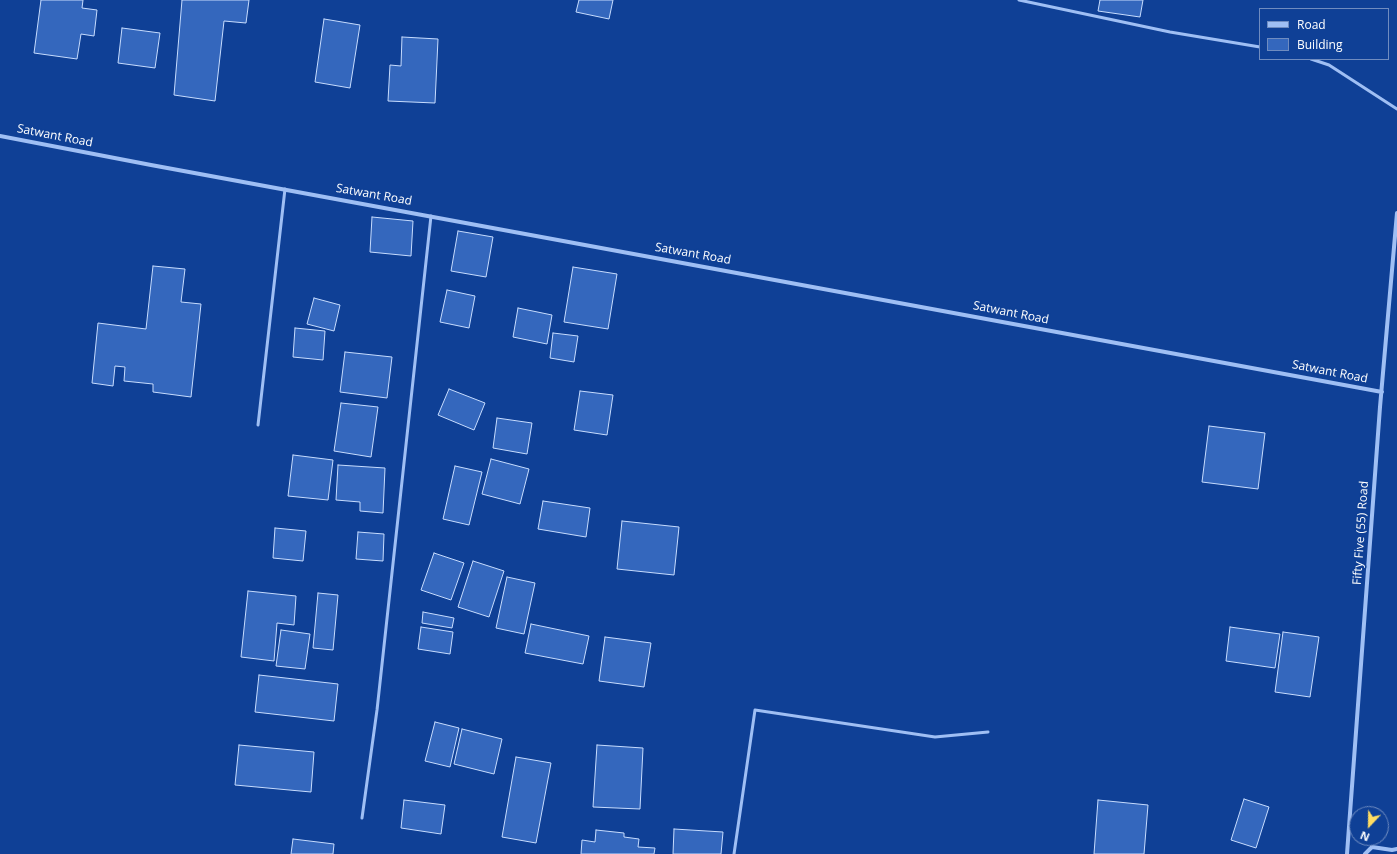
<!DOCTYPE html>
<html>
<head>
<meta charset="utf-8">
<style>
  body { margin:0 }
  #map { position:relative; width:1397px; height:854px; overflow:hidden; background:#0f4096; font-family:"Open Sans",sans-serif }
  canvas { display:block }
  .legend { position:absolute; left:1259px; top:8px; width:130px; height:52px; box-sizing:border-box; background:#0f4096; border:1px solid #6f8cc0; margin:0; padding:5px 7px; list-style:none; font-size:12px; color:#fff }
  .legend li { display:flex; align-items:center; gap:8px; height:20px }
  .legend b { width:20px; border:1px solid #6f8cc0 }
  .north { position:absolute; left:1349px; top:806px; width:40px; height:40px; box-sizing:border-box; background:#0f4096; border:1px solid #6f8cc0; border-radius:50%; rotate:202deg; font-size:11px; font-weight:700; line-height:16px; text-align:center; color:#fff }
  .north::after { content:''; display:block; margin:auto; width:14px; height:18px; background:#ffdd62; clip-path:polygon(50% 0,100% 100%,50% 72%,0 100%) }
</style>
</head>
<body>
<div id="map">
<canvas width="1397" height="854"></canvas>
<ul class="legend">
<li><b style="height:5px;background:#9fbff4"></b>Road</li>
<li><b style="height:11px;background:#3467bd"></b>Building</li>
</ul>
<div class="north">N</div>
</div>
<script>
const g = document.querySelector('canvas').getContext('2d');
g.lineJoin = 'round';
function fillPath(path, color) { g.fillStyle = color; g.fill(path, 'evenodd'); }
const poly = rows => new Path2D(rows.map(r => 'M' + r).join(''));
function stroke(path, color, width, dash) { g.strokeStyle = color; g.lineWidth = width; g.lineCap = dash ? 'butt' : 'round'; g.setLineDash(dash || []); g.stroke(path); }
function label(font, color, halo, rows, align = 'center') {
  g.font = font + ' "Open Sans",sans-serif'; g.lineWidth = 3; g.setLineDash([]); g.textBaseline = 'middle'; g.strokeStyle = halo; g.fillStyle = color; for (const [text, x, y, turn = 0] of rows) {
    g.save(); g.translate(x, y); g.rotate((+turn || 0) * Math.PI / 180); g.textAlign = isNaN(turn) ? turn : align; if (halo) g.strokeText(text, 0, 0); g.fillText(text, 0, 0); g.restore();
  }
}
const building = poly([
  [41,0,83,0,82,8,97,10,94,36,81,34,77,59,34,53,41,0],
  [182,0,249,0,246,23,224,21,215,101,174,95,182,0],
  [579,0,613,0,609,19,576,12,579,0],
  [1100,0,1143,0,1140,17,1098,11,1100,0],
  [324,19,360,25,350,88,315,82,324,19],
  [122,28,160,33,155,68,118,63,122,28],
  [402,37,438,39,435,103,388,101,390,65,401,66,402,37],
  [372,217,413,221,411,256,370,252,372,217],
  [458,231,493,237,486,277,451,271,458,231],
  [153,266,185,269,181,302,201,304,191,397,153,392,153,384,124,381,125,367,115,366,113,386,92,383,98,323,146,329,153,266],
  [573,267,617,274,608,329,564,322,573,267],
  [447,290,475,296,469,328,440,322,447,290],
  [314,298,340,305,334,331,307,324,314,298],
  [518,308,552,315,547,344,513,337,518,308],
  [295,328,325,331,323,360,293,357,295,328],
  [553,333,578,336,574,362,550,358,553,333],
  [345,352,392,357,387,398,340,392,345,352],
  [449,389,485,403,474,430,438,415,449,389],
  [580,391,613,395,607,435,574,430,580,391],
  [341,403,378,407,371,457,334,451,341,403],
  [497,418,532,423,527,454,493,448,497,418],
  [1209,426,1265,433,1258,489,1202,482,1209,426],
  [293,455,333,460,328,500,288,496,293,455],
  [491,459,529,469,520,504,482,494,491,459],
  [338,465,385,468,383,513,360,511,360,502,336,500,338,465],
  [455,466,482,472,469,525,443,519,455,466],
  [543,501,590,508,586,537,538,529,543,501],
  [622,521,679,527,674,575,617,569,622,521],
  [275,528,306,531,303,561,273,558,275,528],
  [358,532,384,534,383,561,356,559,358,532],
  [434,553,464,563,451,600,421,590,434,553],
  [473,561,504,571,489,617,458,607,473,561],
  [507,577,535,583,524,634,496,628,507,577],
  [248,591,296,596,294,625,277,623,274,661,241,657,248,591],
  [318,593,338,595,333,650,313,648,318,593],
  [423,612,454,618,452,628,422,623,423,612],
  [531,624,589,636,583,664,525,653,531,624],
  [421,627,453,632,450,654,418,649,421,627],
  [1230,627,1280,634,1275,668,1226,661,1230,627],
  [281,630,310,634,305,669,276,666,281,630],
  [1283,632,1319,637,1310,697,1275,692,1283,632],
  [605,637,651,643,644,687,599,681,605,637],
  [259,675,338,684,334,721,255,712,259,675],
  [435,722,459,728,450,767,425,761,435,722],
  [462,729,502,739,494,774,454,764,462,729],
  [239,745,314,752,311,792,235,785,239,745],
  [597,745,643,748,640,809,593,807,597,745],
  [516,757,551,763,536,843,502,837,516,757],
  [1244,799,1269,807,1256,848,1231,840,1244,799],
  [404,800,445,805,441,834,401,828,404,800],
  [1098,800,1148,805,1144,854,1094,854,1098,800],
  [674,829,723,832,721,854,673,854,674,829],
  [596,830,624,833,624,837,639,839,638,847,655,848,654,854,581,854,582,840,595,842,596,830],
  [293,839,334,844,333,854,291,854,293,839]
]);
const lane = poly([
  [1019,0,1170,32,1260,47],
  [1311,59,1329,65,1397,109],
  [258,425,285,189],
  [362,818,377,710,431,216],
  [734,854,755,710,935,737,988,732]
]);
const street = poly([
  [0,136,151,165,1382,392],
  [1347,854,1380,407,1397,213],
  [1365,854,1372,847,1392,850,1397,849]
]);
const streetNames = [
  ["Satwant Road",55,136,11],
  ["Satwant Road",374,195,10],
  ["Satwant Road",693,254,10],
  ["Satwant Road",1011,313,11],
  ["Satwant Road",1330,372,11],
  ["Fifty Five (55) Road",1361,533,-86]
];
fillPath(building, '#3467bd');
stroke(building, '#c7dcfe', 1);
stroke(lane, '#9fbff4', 3);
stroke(street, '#9fbff4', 4);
label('12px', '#fff', '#0f4096', streetNames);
</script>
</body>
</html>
